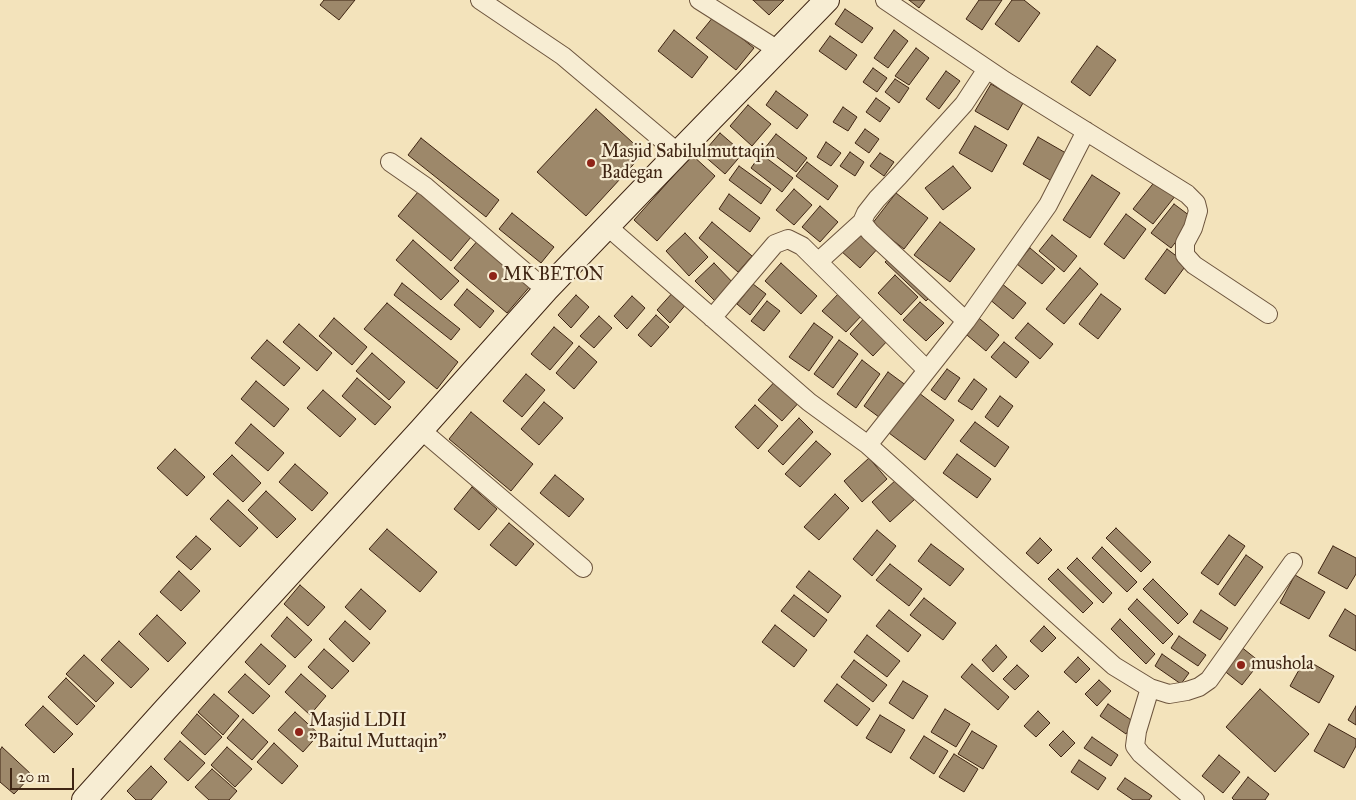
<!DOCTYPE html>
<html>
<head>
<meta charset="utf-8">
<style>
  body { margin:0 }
  #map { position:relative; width:1356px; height:800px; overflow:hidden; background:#f3e3bb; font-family:"IM FELL Great Primer",serif }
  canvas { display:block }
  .scale { position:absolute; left:10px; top:768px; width:64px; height:22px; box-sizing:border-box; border:2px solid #3f2513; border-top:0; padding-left:6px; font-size:15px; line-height:18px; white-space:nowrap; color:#3f2513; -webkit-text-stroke:4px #f7edd3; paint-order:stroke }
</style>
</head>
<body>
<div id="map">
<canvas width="1356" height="800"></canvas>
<div class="scale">20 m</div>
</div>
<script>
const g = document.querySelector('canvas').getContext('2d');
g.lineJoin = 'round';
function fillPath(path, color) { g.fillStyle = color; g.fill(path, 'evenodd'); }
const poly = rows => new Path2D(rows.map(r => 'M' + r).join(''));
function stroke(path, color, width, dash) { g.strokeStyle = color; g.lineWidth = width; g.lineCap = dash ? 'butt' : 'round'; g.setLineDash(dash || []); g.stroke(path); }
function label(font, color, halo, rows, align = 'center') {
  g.font = font + ' "IM FELL Great Primer",serif'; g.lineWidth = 4.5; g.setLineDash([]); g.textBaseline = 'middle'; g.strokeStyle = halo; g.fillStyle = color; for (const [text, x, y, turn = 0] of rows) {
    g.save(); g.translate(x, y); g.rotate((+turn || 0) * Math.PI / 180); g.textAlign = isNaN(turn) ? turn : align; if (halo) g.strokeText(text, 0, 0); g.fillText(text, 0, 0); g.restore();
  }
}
const building = poly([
  [324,0,355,0,339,20,320,5,324,0],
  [753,0,784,0,769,15,753,0],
  [909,0,925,0,919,8,909,0],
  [979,0,1002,0,982,30,966,19,979,0],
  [1012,0,1024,0,1040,13,1019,42,995,24,1012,0],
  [845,9,873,28,862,43,835,24,845,9],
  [714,16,754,48,736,70,696,38,714,16],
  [674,30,708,57,692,78,658,51,674,30],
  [894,30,908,41,888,68,874,58,894,30],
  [830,36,857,55,846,70,819,51,830,36],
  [1097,46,1116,60,1090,96,1071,82,1097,46],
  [916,48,929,58,909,85,895,76,916,48],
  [873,68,887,78,877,92,863,82,873,68],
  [946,71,960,81,939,109,926,99,946,71],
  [895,79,909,88,899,103,885,92,895,79],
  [991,84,1023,103,1008,130,975,111,991,84],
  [776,91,808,115,797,129,766,105,776,91],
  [876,98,890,108,880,122,866,112,876,98],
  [748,105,771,124,752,146,730,126,748,105],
  [843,107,857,117,848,131,833,122,843,107],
  [596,109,644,153,586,216,537,172,596,109],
  [975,126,1007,145,992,172,959,153,975,126],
  [865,129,879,139,869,153,855,143,865,129],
  [720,133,743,153,725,174,702,154,720,133],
  [776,134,807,158,796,172,765,148,776,134],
  [1038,137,1071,156,1055,183,1023,164,1038,137],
  [421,138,499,200,486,217,408,155,421,138],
  [826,142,841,153,831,166,817,157,826,142],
  [850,152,864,162,855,176,840,166,850,152],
  [880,153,894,162,884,176,870,166,880,153],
  [761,154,793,178,782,192,751,168,761,154],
  [692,155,715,176,657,241,634,220,692,155],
  [807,162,838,186,828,200,796,176,807,162],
  [739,166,771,189,761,204,729,180,739,166],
  [953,166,971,188,943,210,925,188,953,166],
  [1092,175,1120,193,1090,238,1063,220,1092,175],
  [1156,180,1176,195,1153,224,1133,209,1156,180],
  [423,186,476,231,451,261,398,216,423,186],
  [794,189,812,205,794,225,776,210,794,189],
  [896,193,928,218,904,249,872,224,896,193],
  [729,194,760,218,750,232,719,209,729,194],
  [1174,204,1194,219,1171,248,1151,233,1174,204],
  [820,206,838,222,820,242,802,227,820,206],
  [512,213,554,247,541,263,499,229,512,213],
  [1126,214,1146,229,1124,259,1104,244,1126,214],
  [712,222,752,256,738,272,699,238,712,222],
  [940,222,975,249,950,282,914,255,940,222],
  [862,228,880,246,860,268,841,251,862,228],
  [685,233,708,257,689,276,666,251,685,233],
  [1052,235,1077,256,1064,272,1039,251,1052,235],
  [479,239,532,284,507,313,454,268,479,239],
  [413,240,459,281,441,300,396,260,413,240],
  [1030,248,1055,269,1042,284,1017,264,1030,248],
  [1167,249,1187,264,1165,294,1145,279,1167,249],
  [892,255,933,294,926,301,885,262,892,255],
  [714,263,737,287,719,305,695,281,714,263],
  [781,263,817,296,801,314,765,281,781,263],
  [1080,268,1098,284,1064,324,1046,309,1080,268],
  [895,275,918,297,901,315,878,293,895,275],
  [402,283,460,329,451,340,394,295,402,283],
  [1001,283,1026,303,1013,319,988,298,1001,283],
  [753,284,766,294,750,315,737,304,753,284],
  [467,289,494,311,480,328,454,305,467,289],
  [675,290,688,302,670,323,657,310,675,290],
  [839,293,863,314,846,332,822,311,839,293],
  [1101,294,1121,309,1098,339,1079,324,1101,294],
  [576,295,589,307,571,328,558,315,576,295],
  [632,296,645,308,627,329,614,316,632,296],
  [767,301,780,311,764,331,751,321,767,301],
  [920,302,944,323,926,341,903,320,920,302],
  [387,303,458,362,437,389,364,329,387,303],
  [974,314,999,335,986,351,961,330,974,314],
  [656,315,669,327,651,347,638,335,656,315],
  [867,315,891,337,873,356,850,334,867,315],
  [599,316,612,328,594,348,580,336,599,316],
  [334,318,367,347,352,365,319,336,334,318],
  [814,323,833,337,809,371,789,357,814,323],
  [1028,323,1053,344,1040,359,1015,338,1028,323],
  [299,324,332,353,317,371,283,342,299,324],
  [554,327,573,343,550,370,531,354,554,327],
  [267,340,300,368,284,386,251,358,267,340],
  [839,340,858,354,833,388,814,374,839,340],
  [1004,342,1029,362,1016,378,991,357,1004,342],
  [579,346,597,362,574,389,556,373,579,346],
  [372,353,405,382,389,400,356,371,372,353],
  [862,360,880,374,856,408,837,394,862,360],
  [947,369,960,378,945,400,931,390,947,369],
  [888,372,907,386,883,420,864,406,888,372],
  [526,374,545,390,522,417,503,401,526,374],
  [357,378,391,407,375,425,342,396,357,378],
  [778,378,802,399,782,421,758,400,778,378],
  [974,379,987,389,972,410,958,401,974,379],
  [256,381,289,409,274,427,241,399,256,381],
  [323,390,356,419,340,437,307,408,323,390],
  [919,393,954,420,925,460,889,433,919,393],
  [1000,396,1013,406,998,427,985,417,1000,396],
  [544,402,563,418,539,445,521,429,544,402],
  [755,405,778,426,758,449,735,427,755,405],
  [471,412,533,464,511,491,449,439,471,412],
  [799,418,813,432,783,465,768,451,799,418],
  [975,422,1009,447,995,467,960,441,975,422],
  [251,424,284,453,268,471,235,443,251,424],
  [816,441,831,454,800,487,785,474,816,441],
  [175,449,205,477,187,496,157,468,175,449],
  [957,454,991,479,977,498,943,473,957,454],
  [232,455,261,483,243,502,213,474,232,455],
  [869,458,887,479,862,502,844,481,869,458],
  [295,464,328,493,312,511,279,482,295,464],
  [555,475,584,499,569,517,540,493,555,475],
  [897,479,915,499,890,522,872,502,897,479],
  [472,487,497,509,479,530,454,509,472,487],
  [266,491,296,519,277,538,248,510,266,491],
  [835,494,849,508,819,540,804,527,835,494],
  [228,500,258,528,240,547,210,519,228,500],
  [509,523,534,544,516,566,490,545,509,523],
  [1116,528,1151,562,1141,572,1106,538,1116,528],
  [387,529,437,572,420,592,369,549,387,529],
  [877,530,896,546,872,576,853,559,877,530],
  [1229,535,1245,546,1218,585,1201,573,1229,535],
  [196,536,211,549,191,570,176,557,196,536],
  [1040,538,1052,550,1038,564,1026,553,1040,538],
  [931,544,964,569,950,586,918,561,931,544],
  [1333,546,1356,558,1356,574,1347,589,1318,573,1333,546],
  [1102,547,1137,582,1127,592,1092,558,1102,547],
  [1246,555,1263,567,1235,606,1219,594,1246,555],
  [1077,558,1112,593,1103,603,1067,568,1077,558],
  [890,564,922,589,909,606,876,580,890,564],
  [1058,569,1093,603,1083,613,1048,579,1058,569],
  [179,571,200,591,181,611,160,592,179,571],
  [809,571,841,596,828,613,796,587,809,571],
  [1295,575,1325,592,1309,619,1280,603,1295,575],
  [1153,579,1188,614,1178,624,1143,589,1153,579],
  [300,585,325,607,308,626,284,604,300,585],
  [361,589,386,611,370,630,345,607,361,589],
  [794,595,827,620,814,637,781,611,794,595],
  [924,598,956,623,943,640,910,615,924,598],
  [1137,599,1173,634,1163,644,1128,609,1137,599],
  [1345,609,1356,616,1356,651,1329,636,1345,609],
  [889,610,921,635,908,652,876,626,889,610],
  [1201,610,1228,628,1220,640,1193,622,1201,610],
  [157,615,186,643,168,662,139,634,157,615],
  [287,617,312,640,295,658,271,636,287,617],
  [1120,619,1155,654,1146,664,1111,629,1120,619],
  [345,621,370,643,353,662,329,639,345,621],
  [775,625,807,650,794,667,762,642,775,625],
  [1044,626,1056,638,1042,652,1030,641,1044,626],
  [867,635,900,661,887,677,854,652,867,635],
  [1179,636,1206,655,1198,666,1171,648,1179,636],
  [119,641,149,669,131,688,101,660,119,641],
  [261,644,286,666,269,685,245,662,261,644],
  [996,645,1007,657,993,672,982,660,996,645],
  [1240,646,1260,662,1242,685,1222,669,1240,646],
  [324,649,349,671,332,689,308,667,324,649],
  [1162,654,1189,673,1181,684,1155,666,1162,654],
  [84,655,114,683,96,702,66,674,84,655],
  [1078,657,1090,669,1076,683,1064,672,1078,657],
  [1305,659,1334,676,1319,703,1290,686,1305,659],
  [854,660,887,685,873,702,841,677,854,660],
  [972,664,1009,697,998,710,961,677,972,664],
  [1017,665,1029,676,1015,690,1003,679,1017,665],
  [245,674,270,696,253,714,228,692,245,674],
  [301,674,326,696,310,715,285,692,301,674],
  [66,678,95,706,77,725,48,697,66,678],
  [1099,680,1111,691,1097,706,1085,694,1099,680],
  [903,681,928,696,913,719,889,703,903,681],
  [837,684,870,709,857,726,824,701,837,684],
  [1260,689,1309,734,1275,772,1226,727,1260,689],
  [214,694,239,716,223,735,198,712,214,694],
  [1108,704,1134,722,1126,734,1100,716,1108,704],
  [43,706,73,734,54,753,25,725,43,706],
  [1356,706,1356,725,1348,720,1356,706],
  [945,709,970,724,956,747,931,732,945,709],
  [1038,711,1050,723,1036,737,1024,726,1038,711],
  [295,712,319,734,303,752,278,730,295,712],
  [197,714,222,737,205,755,181,733,197,714],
  [880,715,905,730,891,753,866,738,880,715],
  [243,719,268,742,252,760,227,738,243,719],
  [1329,724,1356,739,1356,746,1344,768,1314,751,1329,724],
  [972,731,997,746,983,769,958,754,972,731],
  [1063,731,1075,743,1061,757,1049,745,1063,731],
  [924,736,948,751,934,774,910,758,924,736],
  [1092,737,1118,755,1111,766,1084,748,1092,737],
  [180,741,205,763,188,781,164,759,180,741],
  [274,743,298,766,282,784,257,762,274,743],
  [2,747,32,775,14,794,0,782,0,750,2,747],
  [227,747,252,769,235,787,211,765,227,747],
  [954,754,978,769,964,792,939,777,954,754],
  [1219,755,1240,772,1223,793,1202,776,1219,755],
  [1079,760,1106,778,1098,790,1071,772,1079,760],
  [151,766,167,782,151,800,136,800,127,791,151,766],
  [212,769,237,791,229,800,209,800,195,787,212,769],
  [1248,777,1269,794,1265,800,1234,800,1232,798,1248,777],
  [1125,778,1152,796,1149,800,1133,800,1117,789,1125,778]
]);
const street = poly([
  [480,0,563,56,678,153],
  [699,0,778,50],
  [885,0,1005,81,1187,194,1196,203,1198,211,1193,228,1185,243,1185,255,1194,265,1268,314],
  [390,162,426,187,546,290],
  [608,227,809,402,868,445,1114,666,1150,688,1169,694,1187,691,1199,687,1209,680,1293,562],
  [818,262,862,222],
  [712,318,775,244,788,239,802,246,927,370],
  [966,321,1048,205,1086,131],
  [421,430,583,568],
  [868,445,966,321,870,232,862,222,866,213,877,199,899,176,964,104,987,69],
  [1150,688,1137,731,1135,746,1141,754,1195,800]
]);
const secondary = poly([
  [84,800,165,710,421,430,546,290,678,153,827,0]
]);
const markers = [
  [591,163,5,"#8f2418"],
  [493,276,5,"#8f2418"],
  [1241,665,5,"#8f2418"],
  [299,732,5,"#8f2418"]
];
const poiNames = [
  ["Masjid Sabilulmuttaqin",601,153],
  ["Badegan",601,174],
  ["MK BETON",503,276],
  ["mushola",1251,665],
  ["Masjid LDII",309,722],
  ["\"Baitul Muttaqin\"",309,743]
];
fillPath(building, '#9d886a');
stroke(building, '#3f2513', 1);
stroke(street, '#6c543d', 20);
stroke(secondary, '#3f2513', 26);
stroke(street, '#f7edd3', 18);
stroke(secondary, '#f7edd3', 24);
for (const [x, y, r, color] of markers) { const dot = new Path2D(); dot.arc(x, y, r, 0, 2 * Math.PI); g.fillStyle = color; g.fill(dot); stroke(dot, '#f7edd3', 2); }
label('18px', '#3f2513', '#f7edd3', poiNames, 'left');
</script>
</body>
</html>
